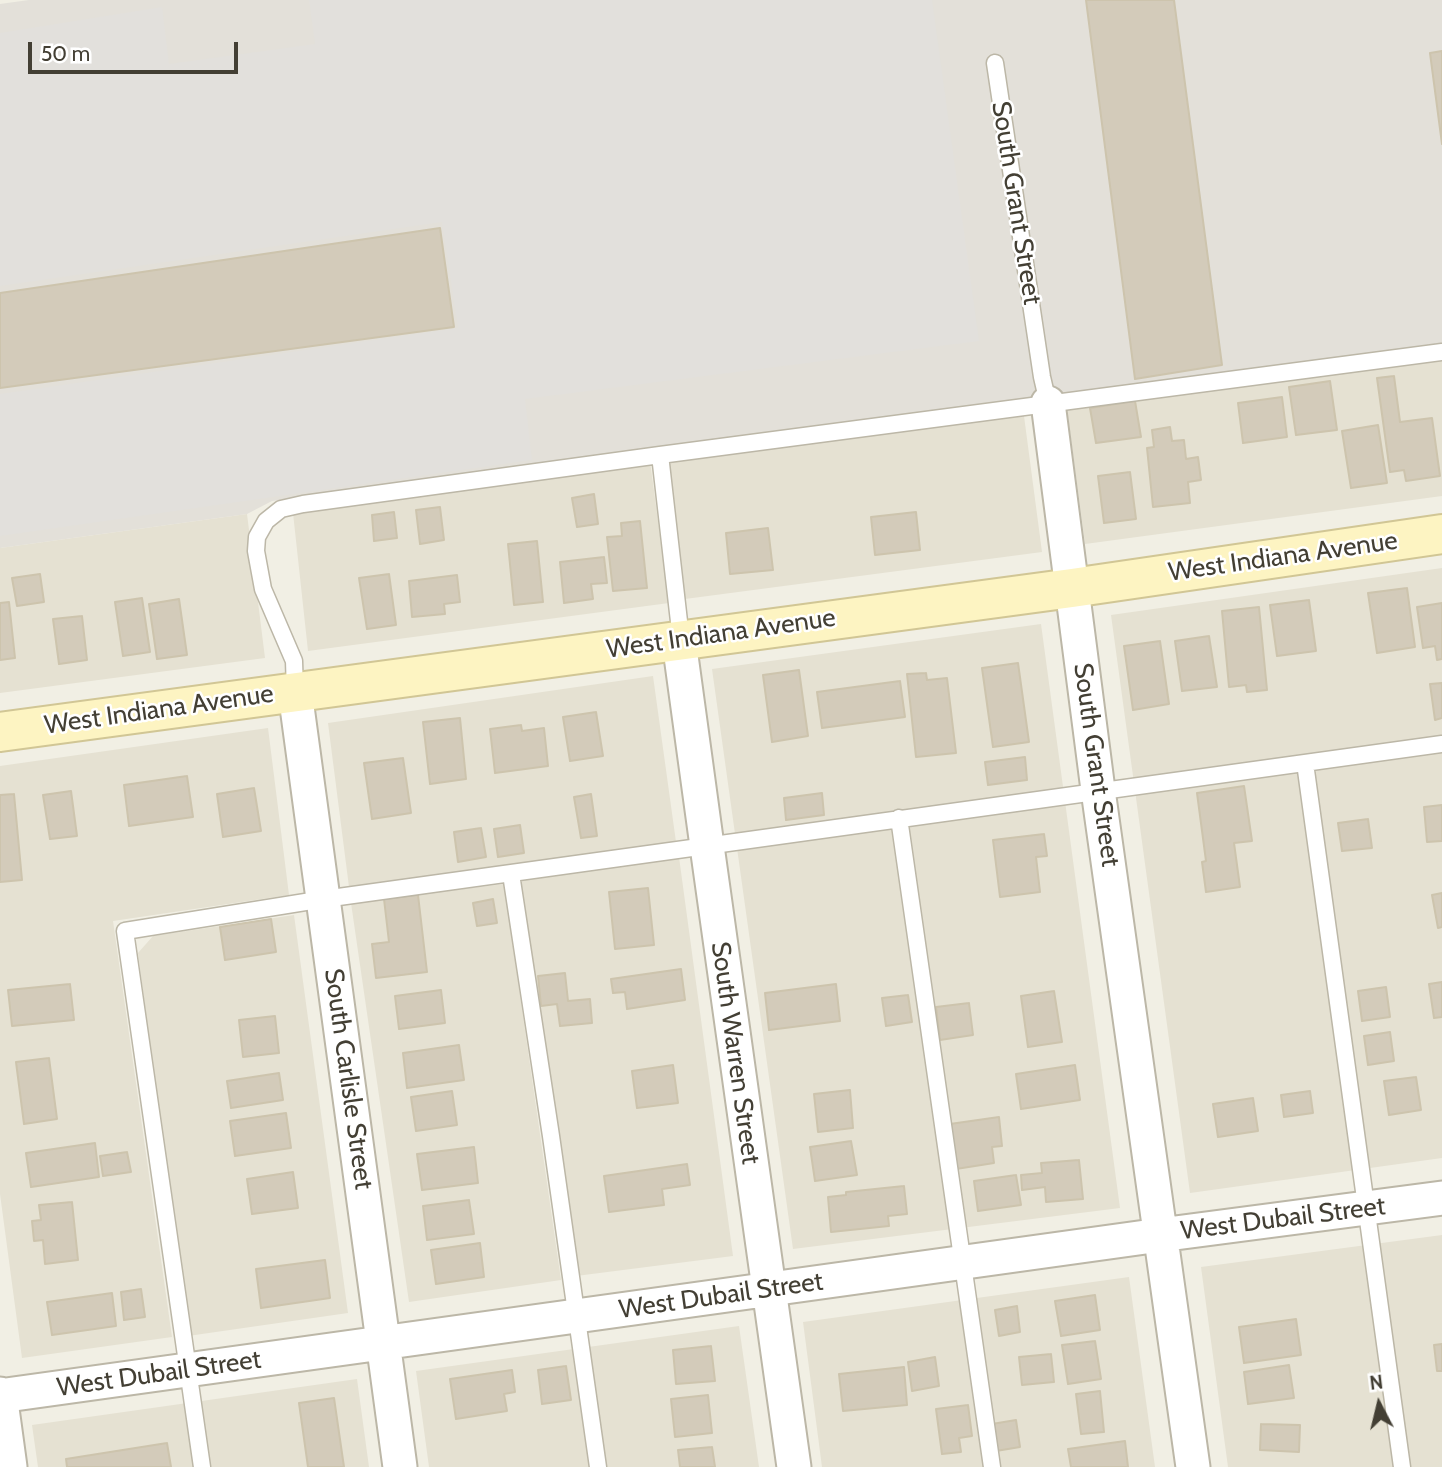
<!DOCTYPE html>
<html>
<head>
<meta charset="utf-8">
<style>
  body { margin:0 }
  #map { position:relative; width:1442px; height:1467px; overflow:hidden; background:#f1efe4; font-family:Cabin,sans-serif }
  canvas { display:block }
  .north { position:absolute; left:1344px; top:1369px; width:70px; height:70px; -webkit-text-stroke:5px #fff; paint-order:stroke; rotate:353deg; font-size:19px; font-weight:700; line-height:28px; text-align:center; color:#433f34 }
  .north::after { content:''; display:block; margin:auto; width:24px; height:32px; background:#433f34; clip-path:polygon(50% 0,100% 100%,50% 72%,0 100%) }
  .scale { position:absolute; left:28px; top:42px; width:210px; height:32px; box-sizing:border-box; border:4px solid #433f34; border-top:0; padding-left:9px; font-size:21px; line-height:24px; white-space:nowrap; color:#433f34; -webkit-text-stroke:5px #fff; paint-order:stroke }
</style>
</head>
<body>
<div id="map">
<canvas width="1442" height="1467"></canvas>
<div class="north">N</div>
<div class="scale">50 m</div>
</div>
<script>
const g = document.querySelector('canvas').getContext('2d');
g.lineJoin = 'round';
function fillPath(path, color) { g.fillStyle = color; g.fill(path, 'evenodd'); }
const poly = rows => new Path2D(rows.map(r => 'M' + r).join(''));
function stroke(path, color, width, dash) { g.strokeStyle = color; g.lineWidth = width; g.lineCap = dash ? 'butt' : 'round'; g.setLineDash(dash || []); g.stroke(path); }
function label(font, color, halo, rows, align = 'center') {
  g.font = font + ' Cabin,sans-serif'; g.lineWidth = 5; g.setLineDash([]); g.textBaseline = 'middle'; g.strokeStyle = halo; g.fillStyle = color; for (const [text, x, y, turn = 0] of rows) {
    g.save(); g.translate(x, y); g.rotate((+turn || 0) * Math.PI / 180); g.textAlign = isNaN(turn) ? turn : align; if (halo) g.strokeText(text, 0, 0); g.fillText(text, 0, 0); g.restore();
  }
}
const residential = poly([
  [1442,357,1442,496,1085,544,1067,409],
  [1024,416,1042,552,685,599,666,461],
  [650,461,669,603,308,651,293,513],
  [247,514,265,658,0,693,0,548],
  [1442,568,1442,1158,1190,1193,1111,615],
  [1041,624,1120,1208,793,1249,712,669],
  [653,676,676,842,349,887,328,723],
  [268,728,289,895,113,921,172,1337,22,1358,0,1194,0,766],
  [679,857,733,1256,576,1276,521,880],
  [504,884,561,1280,409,1302,351,903],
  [294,915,348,1313,188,1336,138,953,153,936],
  [1442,1235,1442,1467,1228,1467,1201,1267],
  [1129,1277,1155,1467,822,1467,803,1322],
  [739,1326,759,1467,429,1467,416,1371],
  [357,1379,369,1467,38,1467,32,1425]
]);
const industrial = poly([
  [29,0,1442,0,1442,343,272,501,247,514,0,548,0,4]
]);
const parking = poly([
  [309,0,932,0,979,341,525,399,532,460,0,536,0,394,458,328,442,222,0,286,0,33,162,7,169,64,315,44]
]);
const building = poly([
  [1086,0,1174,0,1222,365,1135,379,1086,0],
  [1442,51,1442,144,1430,53,1442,51],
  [440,228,454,327,0,388,0,293,440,228],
  [1394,376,1400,422,1432,418,1440,476,1406,481,1404,470,1390,472,1377,378,1394,376],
  [1330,381,1337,430,1296,435,1289,387,1330,381],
  [1282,397,1287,437,1243,443,1238,403,1282,397],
  [1135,401,1141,437,1096,443,1090,408,1135,401],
  [1378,425,1387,483,1351,488,1342,431,1378,425],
  [1170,427,1172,441,1184,440,1186,459,1198,457,1201,480,1188,482,1190,503,1153,507,1147,448,1154,447,1152,430,1170,427],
  [1130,472,1136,519,1104,523,1098,476,1130,472],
  [594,494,598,524,577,527,572,498,594,494],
  [440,507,444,540,420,544,416,510,440,507],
  [394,512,397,538,374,541,372,515,394,512],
  [916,512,920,550,875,555,871,517,916,512],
  [640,521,647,588,613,591,607,537,622,536,621,523,640,521],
  [768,528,773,570,730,574,726,533,768,528],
  [537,541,543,602,514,605,508,544,537,541],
  [604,557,607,583,591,584,593,599,564,603,560,562,604,557],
  [40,574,44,602,17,606,12,578,40,574],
  [389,574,396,625,367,629,359,578,389,574],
  [457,575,460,602,444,604,445,614,412,617,409,581,457,575],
  [1407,588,1415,647,1377,653,1368,593,1407,588],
  [142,598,150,652,123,656,115,602,142,598],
  [179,599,187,655,157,659,149,604,179,599],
  [1309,600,1316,651,1277,656,1270,605,1309,600],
  [9,602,15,658,0,660,0,603,9,602],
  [1442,603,1442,659,1437,660,1435,646,1423,648,1417,607,1442,603],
  [1259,607,1267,690,1247,692,1246,685,1229,687,1222,611,1259,607],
  [82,616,87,660,59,664,53,619,82,616],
  [1209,636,1217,687,1182,691,1175,641,1209,636],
  [1160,641,1169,704,1133,710,1124,646,1160,641],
  [1018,663,1029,742,993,747,982,668,1018,663],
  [799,670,808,736,772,742,763,675,799,670],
  [926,673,927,680,947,678,956,753,916,757,907,674,926,673],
  [900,681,905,717,822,728,817,692,900,681],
  [1442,683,1442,718,1435,720,1430,684,1442,683],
  [596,712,603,756,570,761,563,717,596,712],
  [460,718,466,779,430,784,423,722,460,718],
  [521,725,522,731,544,728,548,766,495,773,490,729,521,725],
  [1025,757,1027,780,988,785,985,762,1025,757],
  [403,758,411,813,372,819,364,763,403,758],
  [187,776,193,817,129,826,124,785,187,776],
  [1244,786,1252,841,1234,843,1240,887,1206,892,1202,862,1206,861,1197,793,1244,786],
  [254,788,261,831,223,837,217,794,254,788],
  [71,791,77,836,50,839,43,795,71,791],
  [822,793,824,815,786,820,784,798,822,793],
  [14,794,22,880,0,882,0,795,14,794],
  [591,794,597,836,581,838,574,797,591,794],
  [1442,805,1442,841,1427,842,1424,807,1442,805],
  [1368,819,1372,848,1342,851,1338,823,1368,819],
  [520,825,524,853,498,857,494,829,520,825],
  [481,828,486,857,458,862,454,832,481,828],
  [1044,834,1047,856,1036,857,1040,892,1000,897,993,840,1044,834],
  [648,888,654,945,615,949,609,892,648,888],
  [1442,893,1442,927,1438,928,1432,895,1442,893],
  [418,895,427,972,376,978,372,944,389,942,384,899,418,895],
  [493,899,497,923,477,926,473,903,493,899],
  [271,919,276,952,225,960,220,927,271,919],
  [681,969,685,1000,627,1009,625,992,613,993,611,979,681,969],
  [565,973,568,1001,590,999,592,1023,560,1026,557,1004,541,1006,538,976,565,973],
  [1442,982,1442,1017,1434,1018,1429,984,1442,982],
  [70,984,74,1020,12,1026,8,990,70,984],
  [836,984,840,1021,769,1030,765,993,836,984],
  [1386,987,1390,1017,1362,1021,1358,991,1386,987],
  [441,990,445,1023,399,1029,395,996,441,990],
  [1054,991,1062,1042,1028,1047,1021,996,1054,991],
  [908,995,912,1022,886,1026,882,998,908,995],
  [969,1003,973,1035,940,1040,936,1007,969,1003],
  [275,1016,279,1053,243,1057,239,1020,275,1016],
  [1390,1032,1394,1061,1368,1065,1364,1036,1390,1032],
  [459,1045,464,1080,407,1088,403,1053,459,1045],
  [49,1058,57,1119,24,1124,16,1062,49,1058],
  [673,1065,678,1103,637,1108,632,1071,673,1065],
  [1075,1065,1080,1100,1021,1109,1016,1074,1075,1065],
  [279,1073,283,1100,231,1108,227,1081,279,1073],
  [1416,1077,1421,1110,1389,1115,1384,1081,1416,1077],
  [850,1090,853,1128,818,1132,814,1094,850,1090],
  [452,1091,457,1125,416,1131,411,1097,452,1091],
  [1310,1091,1313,1113,1284,1117,1281,1095,1310,1091],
  [1253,1098,1258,1131,1218,1137,1213,1104,1253,1098],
  [286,1113,291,1148,235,1156,230,1121,286,1113],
  [999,1117,1002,1146,992,1147,994,1163,956,1169,950,1124,999,1117],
  [851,1141,857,1175,815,1181,810,1147,851,1141],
  [95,1143,99,1177,31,1187,26,1153,95,1143],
  [474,1147,478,1183,422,1190,417,1154,474,1147],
  [127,1152,131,1172,103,1176,100,1156,127,1152],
  [1079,1160,1083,1199,1046,1202,1045,1187,1022,1190,1021,1175,1042,1173,1041,1163,1079,1160],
  [687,1164,690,1185,662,1189,664,1205,609,1212,604,1176,687,1164],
  [293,1172,298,1208,252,1214,247,1179,293,1172],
  [1016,1175,1021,1205,978,1211,974,1181,1016,1175],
  [904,1186,907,1214,888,1216,889,1226,831,1232,828,1197,846,1195,846,1192,904,1186],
  [469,1200,474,1234,427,1240,423,1206,469,1200],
  [72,1202,78,1260,45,1264,43,1240,34,1241,32,1221,41,1220,39,1205,72,1202],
  [480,1243,484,1277,436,1284,431,1250,480,1243],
  [325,1260,330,1298,261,1308,256,1269,325,1260],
  [141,1289,145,1317,124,1320,121,1292,141,1289],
  [112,1293,116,1326,52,1335,47,1302,112,1293],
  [1095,1295,1100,1330,1061,1336,1055,1301,1095,1295],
  [1017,1306,1020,1332,999,1336,995,1310,1017,1306],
  [1296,1319,1301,1355,1244,1363,1239,1327,1296,1319],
  [1095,1341,1101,1379,1068,1384,1062,1345,1095,1341],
  [1442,1344,1442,1371,1437,1371,1434,1345,1442,1344],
  [711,1346,715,1381,676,1384,673,1350,711,1346],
  [1051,1354,1054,1382,1022,1385,1019,1357,1051,1354],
  [935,1357,939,1386,912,1391,908,1362,935,1357],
  [1289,1365,1294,1398,1248,1404,1244,1372,1289,1365],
  [566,1366,571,1400,542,1404,538,1370,566,1366],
  [904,1367,907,1405,843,1411,839,1374,904,1367],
  [512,1370,515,1392,504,1394,507,1411,456,1419,450,1379,512,1370],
  [1100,1391,1104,1432,1081,1434,1076,1394,1100,1391],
  [708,1395,712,1433,675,1437,671,1399,708,1395],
  [334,1398,344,1467,308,1467,299,1403,334,1398],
  [968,1405,972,1436,959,1438,961,1452,942,1454,936,1409,968,1405],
  [1016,1420,1020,1447,996,1451,992,1424,1016,1420],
  [1261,1424,1300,1425,1299,1452,1260,1450,1261,1424],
  [1125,1441,1128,1467,1071,1467,1068,1449,1125,1441],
  [167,1443,171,1467,67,1467,66,1459,167,1443],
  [712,1447,715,1467,680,1467,678,1450,712,1447]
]);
const lane = poly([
  [995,63,1042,377,1048,403],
  [660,455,681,639],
  [295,692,294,661,263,589,256,551,257,537,266,521,281,509,303,504,660,455,1442,352],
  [1305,763,1402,1467],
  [899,818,992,1467],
  [511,874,551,1136,598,1467],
  [202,1467,125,931,324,899,1442,744]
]);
const street = poly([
  [1048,403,1098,790,1193,1467],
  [681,639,681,656,707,846,794,1467],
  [295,692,400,1467],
  [0,1394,10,1467],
  [0,1396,1160,1235,1442,1198]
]);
const secondary = poly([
  [0,732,1072,588,1442,534]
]);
const streetNames = [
  ["South Grant Street",1016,203,81],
  ["West Indiana Avenue",1283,557,-8],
  ["West Indiana Avenue",721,634,-8],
  ["West Indiana Avenue",159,710,-8],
  ["South Grant Street",1096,765,82],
  ["South Warren Street",735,1053,82],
  ["South Carlisle Street",348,1079,82],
  ["West Dubail Street",1283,1219,-7],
  ["West Dubail Street",721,1296,-8],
  ["West Dubail Street",159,1374,-8]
];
fillPath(residential, '#e5e1d2');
fillPath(industrial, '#e3e0d9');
fillPath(parking, '#e2e0dc');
fillPath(building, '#d3cbba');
stroke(building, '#cdc4ad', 2);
stroke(lane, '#bcb7a7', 19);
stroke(street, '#bcb7a7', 37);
stroke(secondary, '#d1c695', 42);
stroke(lane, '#fff', 16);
stroke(street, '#fff', 33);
stroke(secondary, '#fdf4c2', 38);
label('26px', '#433f34', '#fff', streetNames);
</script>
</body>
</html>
